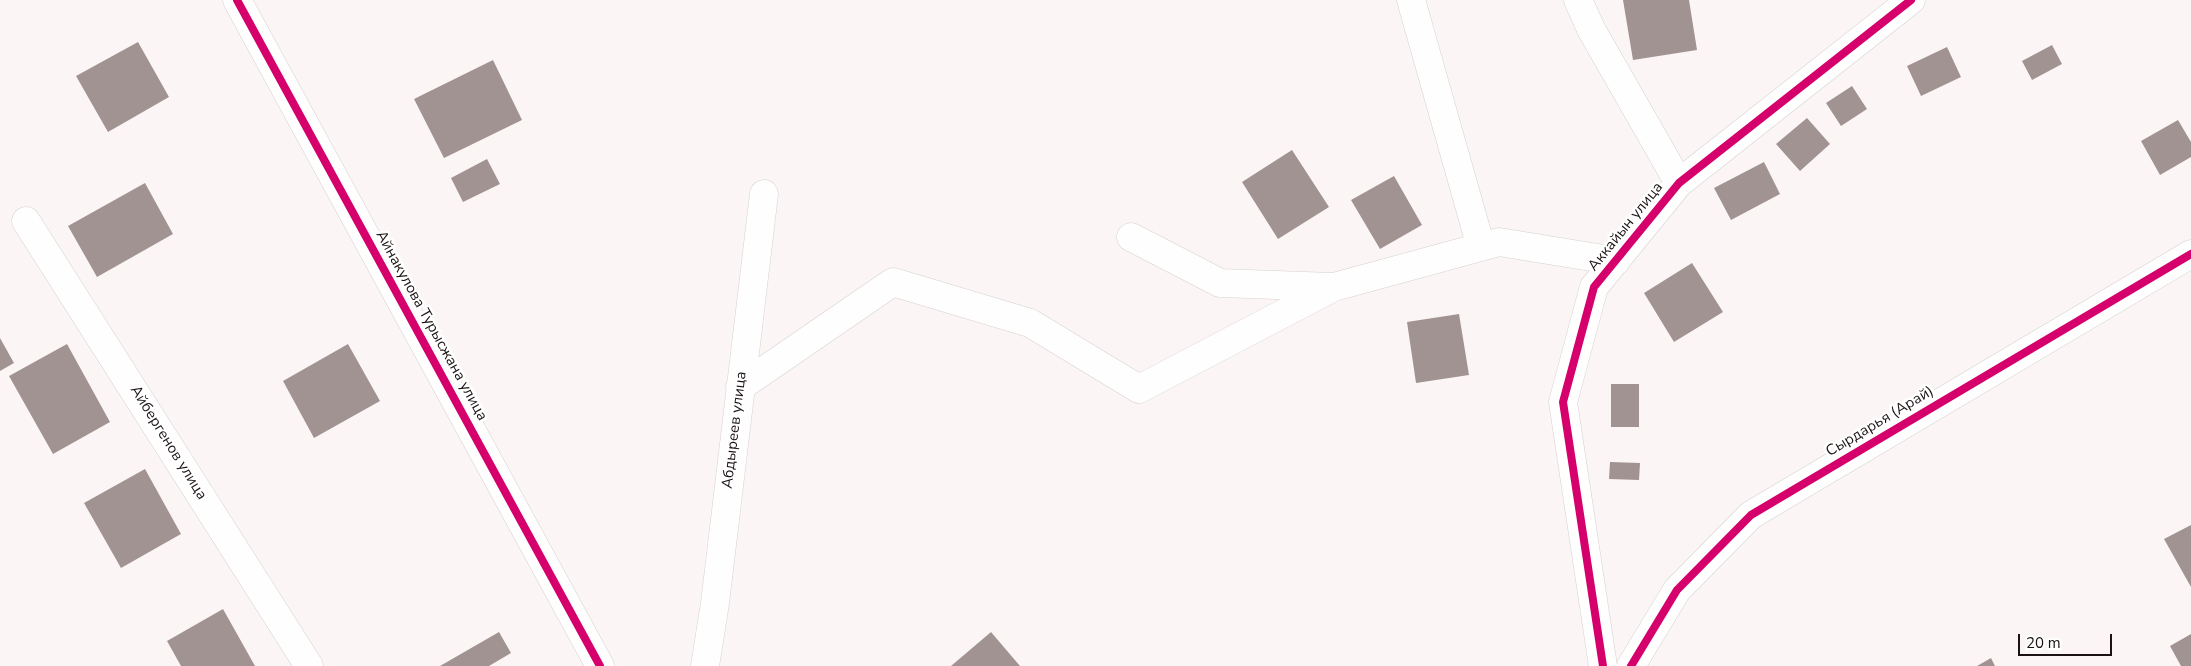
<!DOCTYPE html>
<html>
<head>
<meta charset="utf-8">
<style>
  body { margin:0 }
  #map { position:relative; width:2191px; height:666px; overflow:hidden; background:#fbf6f5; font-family:"Nunito Sans",sans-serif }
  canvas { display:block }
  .scale { position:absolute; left:2018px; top:634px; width:94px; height:22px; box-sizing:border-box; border:2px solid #1b1313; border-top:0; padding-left:6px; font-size:15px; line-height:18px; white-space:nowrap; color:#1b1313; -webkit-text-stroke:4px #fff; paint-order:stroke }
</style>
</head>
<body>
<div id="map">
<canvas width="2191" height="666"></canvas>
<div class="scale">20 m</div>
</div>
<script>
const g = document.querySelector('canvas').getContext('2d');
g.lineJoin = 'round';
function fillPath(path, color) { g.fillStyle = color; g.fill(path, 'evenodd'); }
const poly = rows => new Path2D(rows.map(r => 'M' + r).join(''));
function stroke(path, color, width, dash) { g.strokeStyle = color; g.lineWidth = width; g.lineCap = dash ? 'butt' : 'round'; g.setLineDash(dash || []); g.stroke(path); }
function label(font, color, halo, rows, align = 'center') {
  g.font = font + ' "Nunito Sans",sans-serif'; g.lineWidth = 5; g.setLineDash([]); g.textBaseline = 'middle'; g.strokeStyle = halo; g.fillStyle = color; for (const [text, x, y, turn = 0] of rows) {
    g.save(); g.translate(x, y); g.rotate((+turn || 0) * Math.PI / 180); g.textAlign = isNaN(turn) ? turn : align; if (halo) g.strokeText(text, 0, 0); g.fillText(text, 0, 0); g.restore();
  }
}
const building = poly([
  [1623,0,1689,0,1697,50,1633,60],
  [138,42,169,97,108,132,76,76],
  [2052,45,2062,64,2032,80,2022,61],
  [1947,47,1961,77,1921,96,1907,66],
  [493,60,522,120,444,158,414,99],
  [1852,86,1867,109,1841,126,1826,103],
  [1807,118,1830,144,1800,171,1776,144],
  [2178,120,2191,142,2191,157,2160,175,2141,141],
  [1292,150,1329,207,1278,239,1242,182],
  [487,159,500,184,463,202,451,178],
  [1764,162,1780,194,1731,220,1714,188],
  [1394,176,1422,225,1380,249,1351,200],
  [145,183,173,234,97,277,68,226],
  [1692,263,1723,312,1674,342,1644,293],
  [1459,314,1469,375,1416,383,1407,322],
  [0,338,14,363,0,371],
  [67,344,110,422,53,454,9,376],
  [348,344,380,401,314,438,283,381],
  [1611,384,1639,384,1639,427,1611,427],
  [1610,462,1640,463,1639,480,1609,479],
  [145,469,181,534,121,568,84,503],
  [2191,525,2191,587,2164,539],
  [223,609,255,666,181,666,167,641],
  [499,632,511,653,489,666,440,666],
  [991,632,1020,666,951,666],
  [2191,634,2191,666,2181,666,2170,646],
  [1991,658,1995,666,1977,666]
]);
const minor = poly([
  [237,0,600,666],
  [1411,0,1481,247],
  [1578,0,1591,29,1679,183],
  [26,221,309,666],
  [1131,237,1220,283,1333,287],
  [740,387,893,282,1030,323,1139,389,1334,287,1499,242,1616,261],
  [705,666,715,603,764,194],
  [1603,666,1563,402,1594,287,1679,183,1911,0],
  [1631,666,1677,590,1751,515,2191,254]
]);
const cycleway = poly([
  [237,0,600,666],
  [1603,666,1563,402,1594,287,1679,183,1911,0],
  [1631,666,1677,590,1751,515,2191,254]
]);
const streetNames = [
  ["Аккайын улица",1626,227,-51],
  ["Айнакулова Турысжана улица",431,326,61],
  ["Сырдарья (Арай)",1880,422,-31],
  ["Абдыреев улица",735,430,-83],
  ["Айбергенов улица",168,443,58]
];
fillPath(building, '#a29393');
stroke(minor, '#d7d0cf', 29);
stroke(minor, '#fefefe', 28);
stroke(cycleway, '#d6006c', 8);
label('15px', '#1b1313', '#fff', streetNames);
</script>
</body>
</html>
